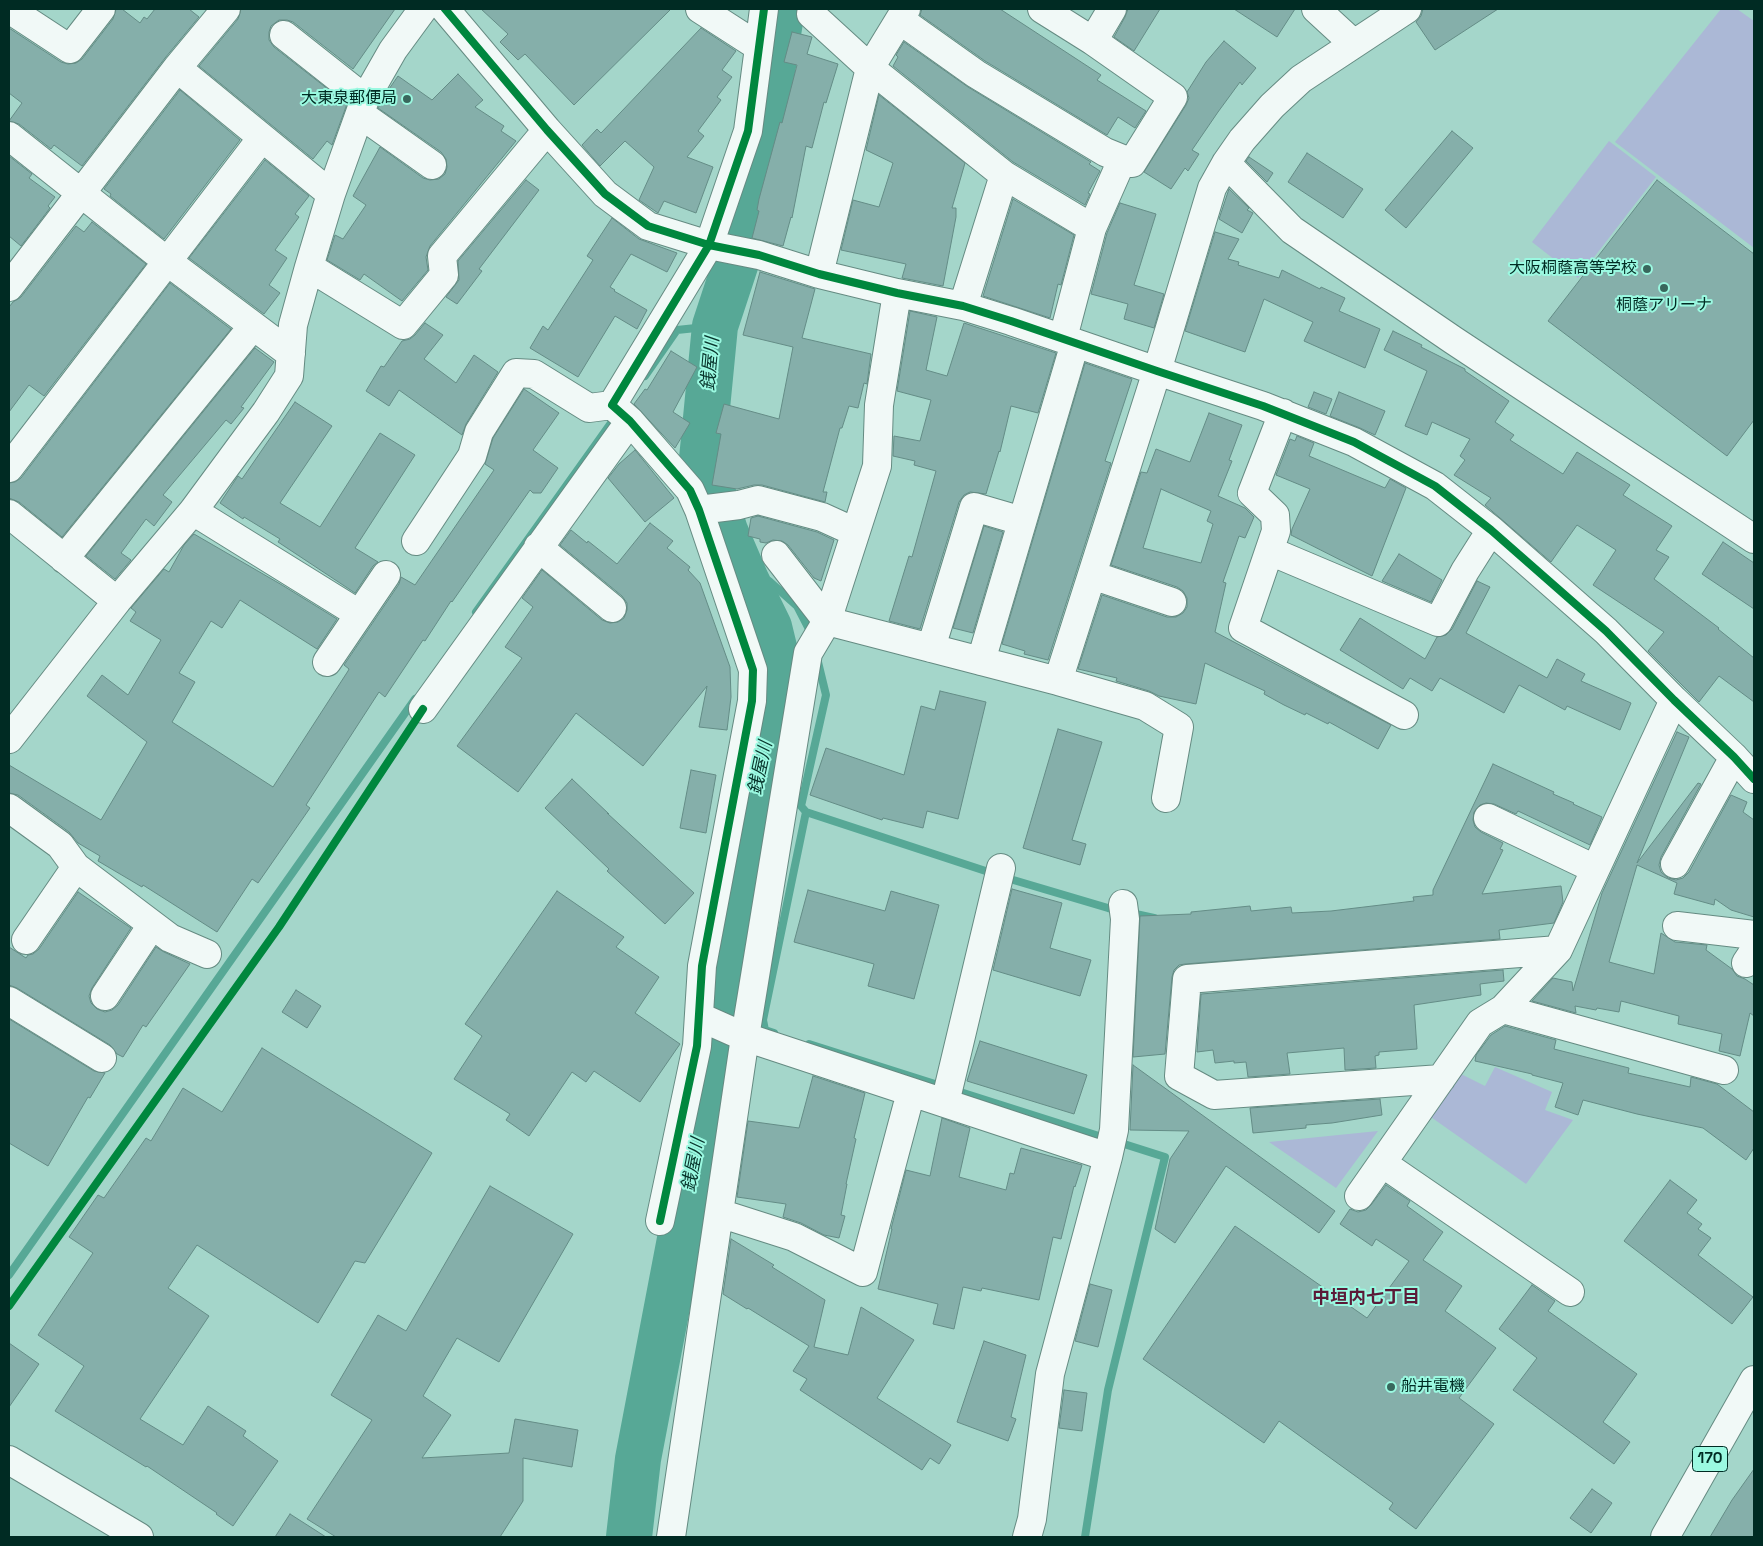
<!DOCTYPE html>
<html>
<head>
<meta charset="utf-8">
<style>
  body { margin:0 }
  #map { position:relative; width:1763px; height:1546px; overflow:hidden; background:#a4d6ca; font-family:"Space Grotesk",sans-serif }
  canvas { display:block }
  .frame { position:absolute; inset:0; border:10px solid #002b23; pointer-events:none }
</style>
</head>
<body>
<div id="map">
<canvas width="1763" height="1546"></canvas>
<div class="frame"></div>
</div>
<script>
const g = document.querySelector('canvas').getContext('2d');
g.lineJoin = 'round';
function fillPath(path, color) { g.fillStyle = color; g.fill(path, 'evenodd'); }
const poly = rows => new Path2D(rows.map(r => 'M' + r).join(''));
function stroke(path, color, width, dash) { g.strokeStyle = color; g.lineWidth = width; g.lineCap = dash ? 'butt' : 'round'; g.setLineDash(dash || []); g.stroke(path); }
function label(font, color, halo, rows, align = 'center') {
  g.font = font + ' "Space Grotesk","Noto Sans JP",sans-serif'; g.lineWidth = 4; g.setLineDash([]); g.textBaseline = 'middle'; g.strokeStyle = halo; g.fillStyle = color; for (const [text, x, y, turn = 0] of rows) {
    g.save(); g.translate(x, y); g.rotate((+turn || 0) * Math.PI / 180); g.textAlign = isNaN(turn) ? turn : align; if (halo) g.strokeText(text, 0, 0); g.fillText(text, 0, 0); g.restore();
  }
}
const green = poly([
  [1721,9,1737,9,1754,21,1754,248,1615,142],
  [1609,141,1656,177,1578,278,1532,242],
  [1495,1067,1552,1092,1545,1110,1573,1120,1526,1184,1428,1115,1459,1073,1485,1086],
  [1378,1131,1336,1188,1269,1142]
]);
const stream = poly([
  [645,376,677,330,715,326],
  [746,580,769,581,797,606,812,635],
  [476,612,616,416],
  [806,812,1010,879,1108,908,1154,918],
  [774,1033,765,1030,763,1020,806,812,801,806,826,695,817,658],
  [809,1044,1165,1157,1108,1390,1085,1537],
  [9,1275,415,699]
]);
const river = poly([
  [629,1537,638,1459,726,998,719,975,743,877,746,847,754,802,775,704,777,660,769,627,746,580,725,531,702,459,715,326,747,229,782,9]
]);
const building = poly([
  [116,9,122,9,140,23,144,17,147,19,155,9,189,9,199,17,165,58,82,166,54,145,51,149,19,124,9,121,22,103,9,93,9,28,61,62,68,64,76,63,82,59,113,19,116,9],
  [241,9,395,9,353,69,293,22,287,20,279,20,271,26,269,32,269,40,274,47,347,104,332,145,327,141,313,159,199,66,238,19,241,9],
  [481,9,671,9,574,105,525,54,518,60,500,42,508,34,481,9],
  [922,9,1000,9,1101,75,1097,80,1146,111,1135,128,1118,117,1107,135,985,61,920,15,922,9],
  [1128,9,1160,9,1134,51,1114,37,1125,17,1128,9],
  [1234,9,1295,9,1277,37,1234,9],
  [1423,9,1498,9,1435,50,1416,22,1421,16,1423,9],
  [701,28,736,51,722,70,732,77,717,97,721,100,698,131,704,136,687,157,713,167,696,213,664,201,658,213,639,200,654,167,625,141,600,166,582,145,597,129,601,133,701,28],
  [792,32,812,37,807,54,838,64,826,103,824,102,812,148,806,146,792,218,791,217,783,246,752,238,759,211,757,210,759,199,780,122,782,123,797,65,784,62,792,32],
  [1224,41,1256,68,1242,85,1240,82,1218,112,1192,150,1199,154,1188,171,1185,168,1171,189,1144,172,1186,105,1189,98,1187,92,1206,62,1224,41],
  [904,42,968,87,1091,162,1089,164,1100,171,1088,193,1090,194,1085,205,1013,162,893,66,898,57,896,55,904,42],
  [458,74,483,100,475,107,504,126,501,131,516,141,430,246,426,257,428,270,402,301,364,274,360,280,327,260,335,235,343,239,366,205,353,196,380,147,423,178,430,180,439,179,445,174,447,167,446,159,441,152,378,108,389,89,398,76,432,100,458,74],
  [180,90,240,140,164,239,110,196,111,194,104,189,180,90],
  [879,95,965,163,952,208,956,208,956,217,943,286,902,278,906,264,841,250,853,200,879,207,893,163,866,150,879,95],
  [1452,131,1473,148,1406,228,1385,210,1452,131],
  [1307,153,1363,189,1343,218,1288,182,1307,153],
  [9,156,32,174,29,178,55,197,48,206,50,208,21,246,9,236,9,156],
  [1249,157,1273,173,1267,182,1246,161,1249,157],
  [265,160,309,196,295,214,299,217,275,250,287,258,269,285,280,293,264,314,189,258,265,160],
  [526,180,539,190,479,269,482,271,457,304,446,297,459,280,458,261,526,180],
  [1657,180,1754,254,1754,420,1727,456,1548,321,1657,180],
  [1229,189,1249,208,1247,210,1253,213,1242,233,1219,219,1229,189],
  [1013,199,1074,235,1061,285,1058,284,1050,318,983,296,1013,199],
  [1120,203,1156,214,1134,285,1164,294,1154,328,1124,319,1128,304,1091,294,1107,233,1120,203],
  [612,218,639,239,677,253,667,272,631,254,610,287,615,290,614,291,647,310,637,329,615,316,578,377,530,348,543,326,548,330,593,260,587,256,612,218],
  [92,222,146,264,44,396,29,385,9,412,9,307,13,302,21,297,76,226,84,232,92,222],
  [1215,232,1239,239,1228,259,1239,262,1238,265,1279,278,1282,270,1320,289,1321,287,1345,298,1339,311,1380,329,1365,368,1304,341,1313,322,1264,299,1245,352,1185,331,1215,232],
  [760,272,815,289,802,338,871,354,867,384,864,383,858,408,849,406,842,428,840,428,823,492,827,492,825,502,762,485,754,485,737,489,712,485,721,434,716,433,724,404,779,419,793,347,743,335,760,272],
  [170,283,231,329,62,537,19,502,9,498,9,483,15,482,21,478,170,283],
  [910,311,937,317,926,370,947,376,964,323,1056,353,1038,413,1011,406,1000,452,999,451,986,494,970,492,964,495,959,502,920,629,889,621,909,556,912,557,936,471,914,465,915,461,893,456,894,436,920,441,931,400,897,391,910,311],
  [425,323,443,335,424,359,456,383,474,355,498,372,466,424,462,435,399,390,389,406,366,391,381,366,384,367,402,341,410,339,415,335,425,323],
  [1393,331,1422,345,1421,347,1465,369,1465,371,1509,401,1495,422,1514,435,1510,440,1563,474,1577,452,1630,485,1623,495,1672,526,1656,550,1669,557,1654,579,1719,628,1718,629,1754,658,1754,702,1719,676,1699,702,1648,651,1664,632,1593,585,1616,550,1577,525,1551,562,1485,505,1491,498,1454,475,1465,460,1460,456,1470,439,1432,422,1427,435,1405,426,1427,371,1384,350,1393,331],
  [255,348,274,362,241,407,244,408,231,424,226,420,163,495,172,502,154,526,146,519,121,553,131,560,115,579,86,556,255,348],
  [671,351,697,367,673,412,690,423,675,448,634,404,645,389,647,390,671,351],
  [1085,363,1132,379,1105,461,1111,463,1048,660,1024,654,1025,651,1002,644,1085,363],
  [524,389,559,413,533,450,558,468,541,493,533,493,530,490,452,602,451,601,425,641,423,640,385,697,379,692,306,805,310,808,258,883,252,879,217,932,143,885,142,887,98,861,100,856,78,843,69,832,18,795,9,793,9,765,101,820,147,742,87,696,102,675,128,695,161,640,130,621,136,612,131,608,164,569,169,572,184,545,194,534,282,585,337,619,317,649,240,600,222,628,211,621,179,673,195,682,172,722,273,787,348,671,349,669,344,665,399,584,401,577,415,585,494,470,485,464,493,438,524,389],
  [1314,392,1332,399,1326,414,1308,407,1314,392],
  [1339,392,1385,411,1375,435,1360,428,1330,416,1339,392],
  [295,402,332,426,280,503,320,527,380,433,415,455,355,548,378,562,373,566,355,593,278,542,280,539,244,517,243,519,220,503,238,476,242,479,295,402],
  [1209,413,1242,425,1229,460,1232,461,1218,496,1245,508,1254,517,1245,538,1239,536,1223,582,1226,583,1215,632,1391,725,1378,749,1329,722,1328,724,1306,713,1305,715,1284,705,1264,694,1265,691,1205,663,1196,704,1159,696,1149,691,1116,681,1117,678,1078,669,1102,595,1167,617,1176,617,1183,613,1187,607,1187,598,1183,591,1177,587,1111,565,1141,472,1147,473,1156,449,1190,462,1209,413],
  [1161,489,1211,511,1207,521,1213,524,1201,563,1143,548,1161,489],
  [1297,436,1314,443,1309,456,1385,488,1390,479,1406,488,1372,576,1291,535,1292,529,1310,489,1276,475,1290,439,1295,441,1297,436],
  [635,450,674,498,645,522,608,478,619,464,635,450],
  [758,516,817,532,834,540,821,581,814,578,788,545,782,541,773,540,766,543,760,542,760,539,748,536,751,518,758,516],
  [650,523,673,541,667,548,690,567,688,570,700,583,730,667,731,697,727,730,699,727,707,686,643,766,576,713,518,792,457,746,522,658,505,647,533,607,522,598,542,570,602,620,610,623,618,622,624,618,627,610,627,603,622,596,560,545,571,530,587,543,588,541,617,564,650,523],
  [984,526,1003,532,973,633,953,628,984,526],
  [1723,542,1754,563,1754,609,1702,574,1723,542],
  [1399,554,1442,580,1431,602,1382,581,1399,554],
  [1477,581,1490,587,1466,633,1547,678,1557,659,1585,674,1581,681,1631,703,1620,730,1567,706,1565,710,1519,685,1504,713,1440,678,1432,691,1410,678,1403,689,1340,650,1360,618,1425,659,1437,637,1446,635,1452,629,1477,581],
  [940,691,986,702,958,819,927,811,923,828,883,818,882,820,810,795,826,748,904,775,921,706,935,710,940,691],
  [1058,729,1102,742,1072,840,1086,844,1080,865,1023,848,1058,729],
  [1677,732,1689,737,1637,863,1698,783,1701,784,1661,857,1659,865,1661,872,1668,878,1676,880,1683,878,1689,872,1731,795,1747,802,1743,812,1754,820,1754,917,1731,910,1715,899,1714,905,1674,894,1677,883,1637,865,1609,962,1654,974,1661,933,1675,942,1707,945,1706,950,1732,969,1737,976,1745,979,1754,985,1754,1016,1750,1013,1740,1056,1719,1051,1722,1034,1678,1024,1679,1016,1621,1001,1619,1012,1597,1008,1596,1010,1575,1006,1576,1013,1532,1001,1553,978,1572,982,1573,991,1602,893,1677,732],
  [1493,764,1554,792,1553,794,1574,803,1573,804,1602,817,1590,845,1518,811,1516,814,1494,804,1486,803,1480,805,1474,812,1473,820,1475,827,1481,832,1503,843,1500,849,1503,850,1482,894,1561,886,1563,902,1554,923,1499,930,1500,939,1185,964,1179,965,1174,970,1172,977,1165,1054,1133,1057,1140,916,1191,914,1191,912,1250,906,1251,911,1291,907,1292,913,1331,911,1414,901,1413,897,1433,895,1433,890,1493,764],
  [691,770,716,775,706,833,680,828,691,770],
  [572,779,609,814,607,813,694,893,665,924,607,871,609,869,545,808,572,779],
  [1012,889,1062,903,1050,948,1091,960,1080,996,993,970,1012,889],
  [808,890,885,911,891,891,939,905,914,999,868,986,874,964,794,942,808,890],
  [557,891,624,937,616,947,659,977,635,1013,680,1044,640,1102,594,1071,586,1082,572,1072,529,1136,506,1120,510,1114,454,1079,482,1036,465,1024,557,891],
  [78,892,131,928,92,988,89,996,91,1003,97,1009,105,1012,112,1010,118,1005,156,947,164,952,190,964,146,1027,143,1025,123,1057,117,1054,110,1045,17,988,9,985,9,947,26,958,28,955,33,954,39,949,78,892],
  [1503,970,1504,981,1480,984,1481,995,1414,1005,1417,1049,1379,1052,1379,1055,1375,1056,1376,1068,1345,1070,1344,1048,1287,1053,1290,1074,1248,1077,1246,1062,1234,1063,1234,1061,1215,1063,1213,1050,1197,1052,1201,994,1503,970],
  [296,990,321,1006,307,1028,282,1012,296,990],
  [9,1019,94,1071,105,1073,90,1098,88,1097,48,1166,9,1143,9,1019],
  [1505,1026,1556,1040,1554,1049,1629,1068,1628,1073,1690,1087,1691,1077,1717,1084,1754,1112,1754,1148,1746,1160,1703,1128,1637,1114,1583,1100,1578,1115,1555,1107,1563,1083,1532,1075,1532,1074,1475,1061,1476,1055,1491,1035,1505,1026],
  [980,1041,1087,1075,1074,1114,967,1081,980,1041],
  [262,1048,432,1153,365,1263,355,1261,318,1323,197,1245,168,1288,209,1316,140,1419,183,1445,208,1406,246,1431,243,1436,278,1461,233,1526,216,1514,217,1513,147,1466,146,1467,55,1411,84,1366,38,1335,93,1253,69,1237,98,1195,104,1198,146,1138,151,1141,183,1088,222,1112,262,1048],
  [1133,1065,1335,1211,1319,1233,1226,1166,1175,1243,1155,1229,1170,1159,1189,1131,1130,1130,1133,1065],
  [813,1076,865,1093,854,1138,856,1139,846,1184,847,1184,841,1215,845,1216,839,1238,824,1235,801,1223,783,1217,786,1204,737,1197,748,1121,799,1128,813,1076],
  [1380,1099,1382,1115,1332,1123,1306,1125,1306,1128,1253,1133,1250,1108,1380,1099],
  [942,1118,970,1128,959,1177,1006,1190,1010,1173,1014,1174,1021,1148,1082,1165,1075,1187,1074,1186,1061,1239,1053,1237,1039,1300,982,1288,981,1291,963,1287,954,1329,933,1324,938,1304,878,1289,892,1229,891,1229,906,1170,930,1176,942,1118],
  [1670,1180,1697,1200,1687,1213,1702,1224,1698,1229,1711,1238,1698,1255,1753,1297,1732,1324,1624,1241,1670,1180],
  [1386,1185,1410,1201,1407,1206,1443,1232,1423,1260,1462,1286,1445,1311,1496,1348,1459,1398,1494,1424,1416,1529,1389,1509,1393,1503,1279,1421,1264,1443,1143,1359,1235,1226,1367,1318,1409,1261,1376,1239,1372,1246,1340,1224,1350,1209,1358,1212,1366,1210,1371,1205,1386,1185],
  [490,1186,573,1234,499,1362,457,1338,423,1396,451,1415,422,1458,509,1453,515,1419,578,1430,572,1467,523,1458,523,1501,500,1537,336,1537,307,1519,372,1420,331,1395,378,1315,406,1331,490,1186],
  [731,1239,774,1265,772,1267,825,1300,814,1347,848,1355,861,1307,914,1340,877,1398,951,1445,939,1464,930,1458,922,1470,800,1390,807,1379,793,1371,809,1346,748,1308,747,1309,723,1294,731,1239],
  [1090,1284,1112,1290,1098,1347,1075,1341,1090,1284],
  [1532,1285,1555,1301,1548,1311,1637,1374,1603,1422,1630,1442,1614,1464,1513,1390,1537,1358,1499,1329,1532,1285],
  [984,1341,1026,1355,1011,1417,1016,1419,1008,1441,957,1422,984,1341],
  [9,1343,39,1364,9,1407,9,1343],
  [1064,1390,1087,1393,1082,1431,1059,1428,1064,1390],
  [1754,1469,1754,1537,1710,1537,1732,1500,1754,1469],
  [1592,1489,1612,1503,1591,1533,1570,1518,1592,1489],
  [290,1514,326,1537,275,1537,290,1514]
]);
const minor = poly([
  [9,9,70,49,101,9],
  [445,9,547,130,605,194,648,226,709,245,759,255,819,274,897,293,963,306,1011,321,1157,371,1263,406,1354,442,1435,486,1491,530,1606,631,1674,700,1734,757,1754,779],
  [700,9,759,47],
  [1316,9,1354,44],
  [811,14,870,68,1004,175,1092,228],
  [900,20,976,74,1105,152,1132,163,1173,97,1093,41,1042,9],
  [284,35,365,99],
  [1093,41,1112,9],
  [177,68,331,194],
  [360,114,432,165],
  [9,136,168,262,291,354],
  [1226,163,1292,230,1453,340,1754,539],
  [309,267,403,325,444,275,442,256,547,130],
  [819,274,870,68,906,9],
  [9,287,177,68,226,9],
  [963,306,1004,175],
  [1063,338,1092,228,1122,160],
  [612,405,709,245,748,131,764,9],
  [1283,413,1252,493,1275,515,1276,531,1243,628,1404,715],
  [9,468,261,139],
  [699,510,739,505,758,500,822,517,855,532],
  [193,511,359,614],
  [9,514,117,601],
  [416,541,472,456,479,432,516,373,534,374,589,408,612,405,630,421,690,490,699,510,753,670,752,701,702,966,697,1046,660,1221],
  [538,547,612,608],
  [1270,551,1438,622,1465,571,1491,530],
  [776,555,827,621,1058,681,1145,706,1179,727,1166,798],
  [64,559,253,326],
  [1092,575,1172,602],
  [931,648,974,507,1022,521],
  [981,661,1075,343],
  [327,662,386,575],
  [1058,681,1157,371,1212,188,1226,163,1242,140,1272,106,1301,79,1407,9],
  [423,709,630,421],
  [9,739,117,601,193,511,266,412,289,376,293,325,309,267,331,194,365,99,393,50,423,9],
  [9,808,60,845,76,867,170,938,207,954],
  [1488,818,1595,869],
  [1675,864,1734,757],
  [1677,926,1754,935],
  [26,940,76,867],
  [1746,963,1754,951],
  [105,996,152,925],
  [9,1001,102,1058],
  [1503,1009,1724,1070],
  [700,1017,745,1037,1108,1157],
  [1441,1079,1214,1095,1179,1076,1187,979,1558,950],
  [945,1103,1001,868],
  [1382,1163,1570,1292],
  [1359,1196,1480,1023,1503,1009,1558,950,1674,700],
  [719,1213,794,1237,863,1272,911,1092],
  [9,1460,139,1537],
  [671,1537,745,1037,808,653,827,621,877,466,879,405,897,293],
  [1027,1537,1032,1519,1050,1374,1108,1157,1114,1130,1125,919,1123,904]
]);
const highway = poly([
  [1665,1537,1754,1380]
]);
const cycleway = poly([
  [445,9,547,130,605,194,648,226,709,245,759,255,819,274,897,293,963,306,1011,321,1157,371,1263,406,1354,442,1435,486,1491,530,1606,631,1674,700,1734,757,1754,779],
  [660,1221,697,1046,702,966,752,701,753,670,699,510,690,490,630,421,612,405,709,245,748,131,764,9],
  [9,1306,279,927,423,709]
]);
const markers = [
  [407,99,5,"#39675d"],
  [1647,269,5,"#39675d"],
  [1664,288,5,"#39675d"],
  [1391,1387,5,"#39675d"]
];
const shields = [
  [1710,1459,35]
];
const shieldNames = [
  ["170",1710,1459]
];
const poiNames = [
  ["大東泉郵便局",397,99],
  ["大阪桐蔭高等学校",1637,269],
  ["桐蔭アリーナ",1664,306,"center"],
  ["船井電機",1401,1387,"left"]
];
const waterNames = [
  ["銭屋川",711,364,-85],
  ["銭屋川",761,768,-78],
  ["銭屋川",694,1165,-79]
];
const neighbourhoodNames = [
  ["中垣内七丁目",1366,1298]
];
fillPath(green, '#abb8d6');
stroke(stream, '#57a896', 8);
stroke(river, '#57a896', 46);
fillPath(building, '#85afaa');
stroke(building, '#648c86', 1);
stroke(minor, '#658b82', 30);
stroke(highway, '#658b82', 30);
stroke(minor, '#f1f9f7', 28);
stroke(highway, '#f1f9f7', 28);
stroke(cycleway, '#00873e', 8);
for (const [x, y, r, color] of markers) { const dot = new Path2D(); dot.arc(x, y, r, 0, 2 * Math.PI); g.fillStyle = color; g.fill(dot); stroke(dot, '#9bf9e1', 2); }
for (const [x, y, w] of shields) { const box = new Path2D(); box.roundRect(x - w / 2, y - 12.5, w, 25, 4); g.fillStyle = '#9bf9e1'; g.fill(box); stroke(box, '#002b23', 1); }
label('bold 15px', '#002b23', null, shieldNames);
label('16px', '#002b23', '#9bf9e1', poiNames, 'right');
label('italic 18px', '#08352c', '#9bf9e1', waterNames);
label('bold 18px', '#5b1a37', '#9bf9e1', neighbourhoodNames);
</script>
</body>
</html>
